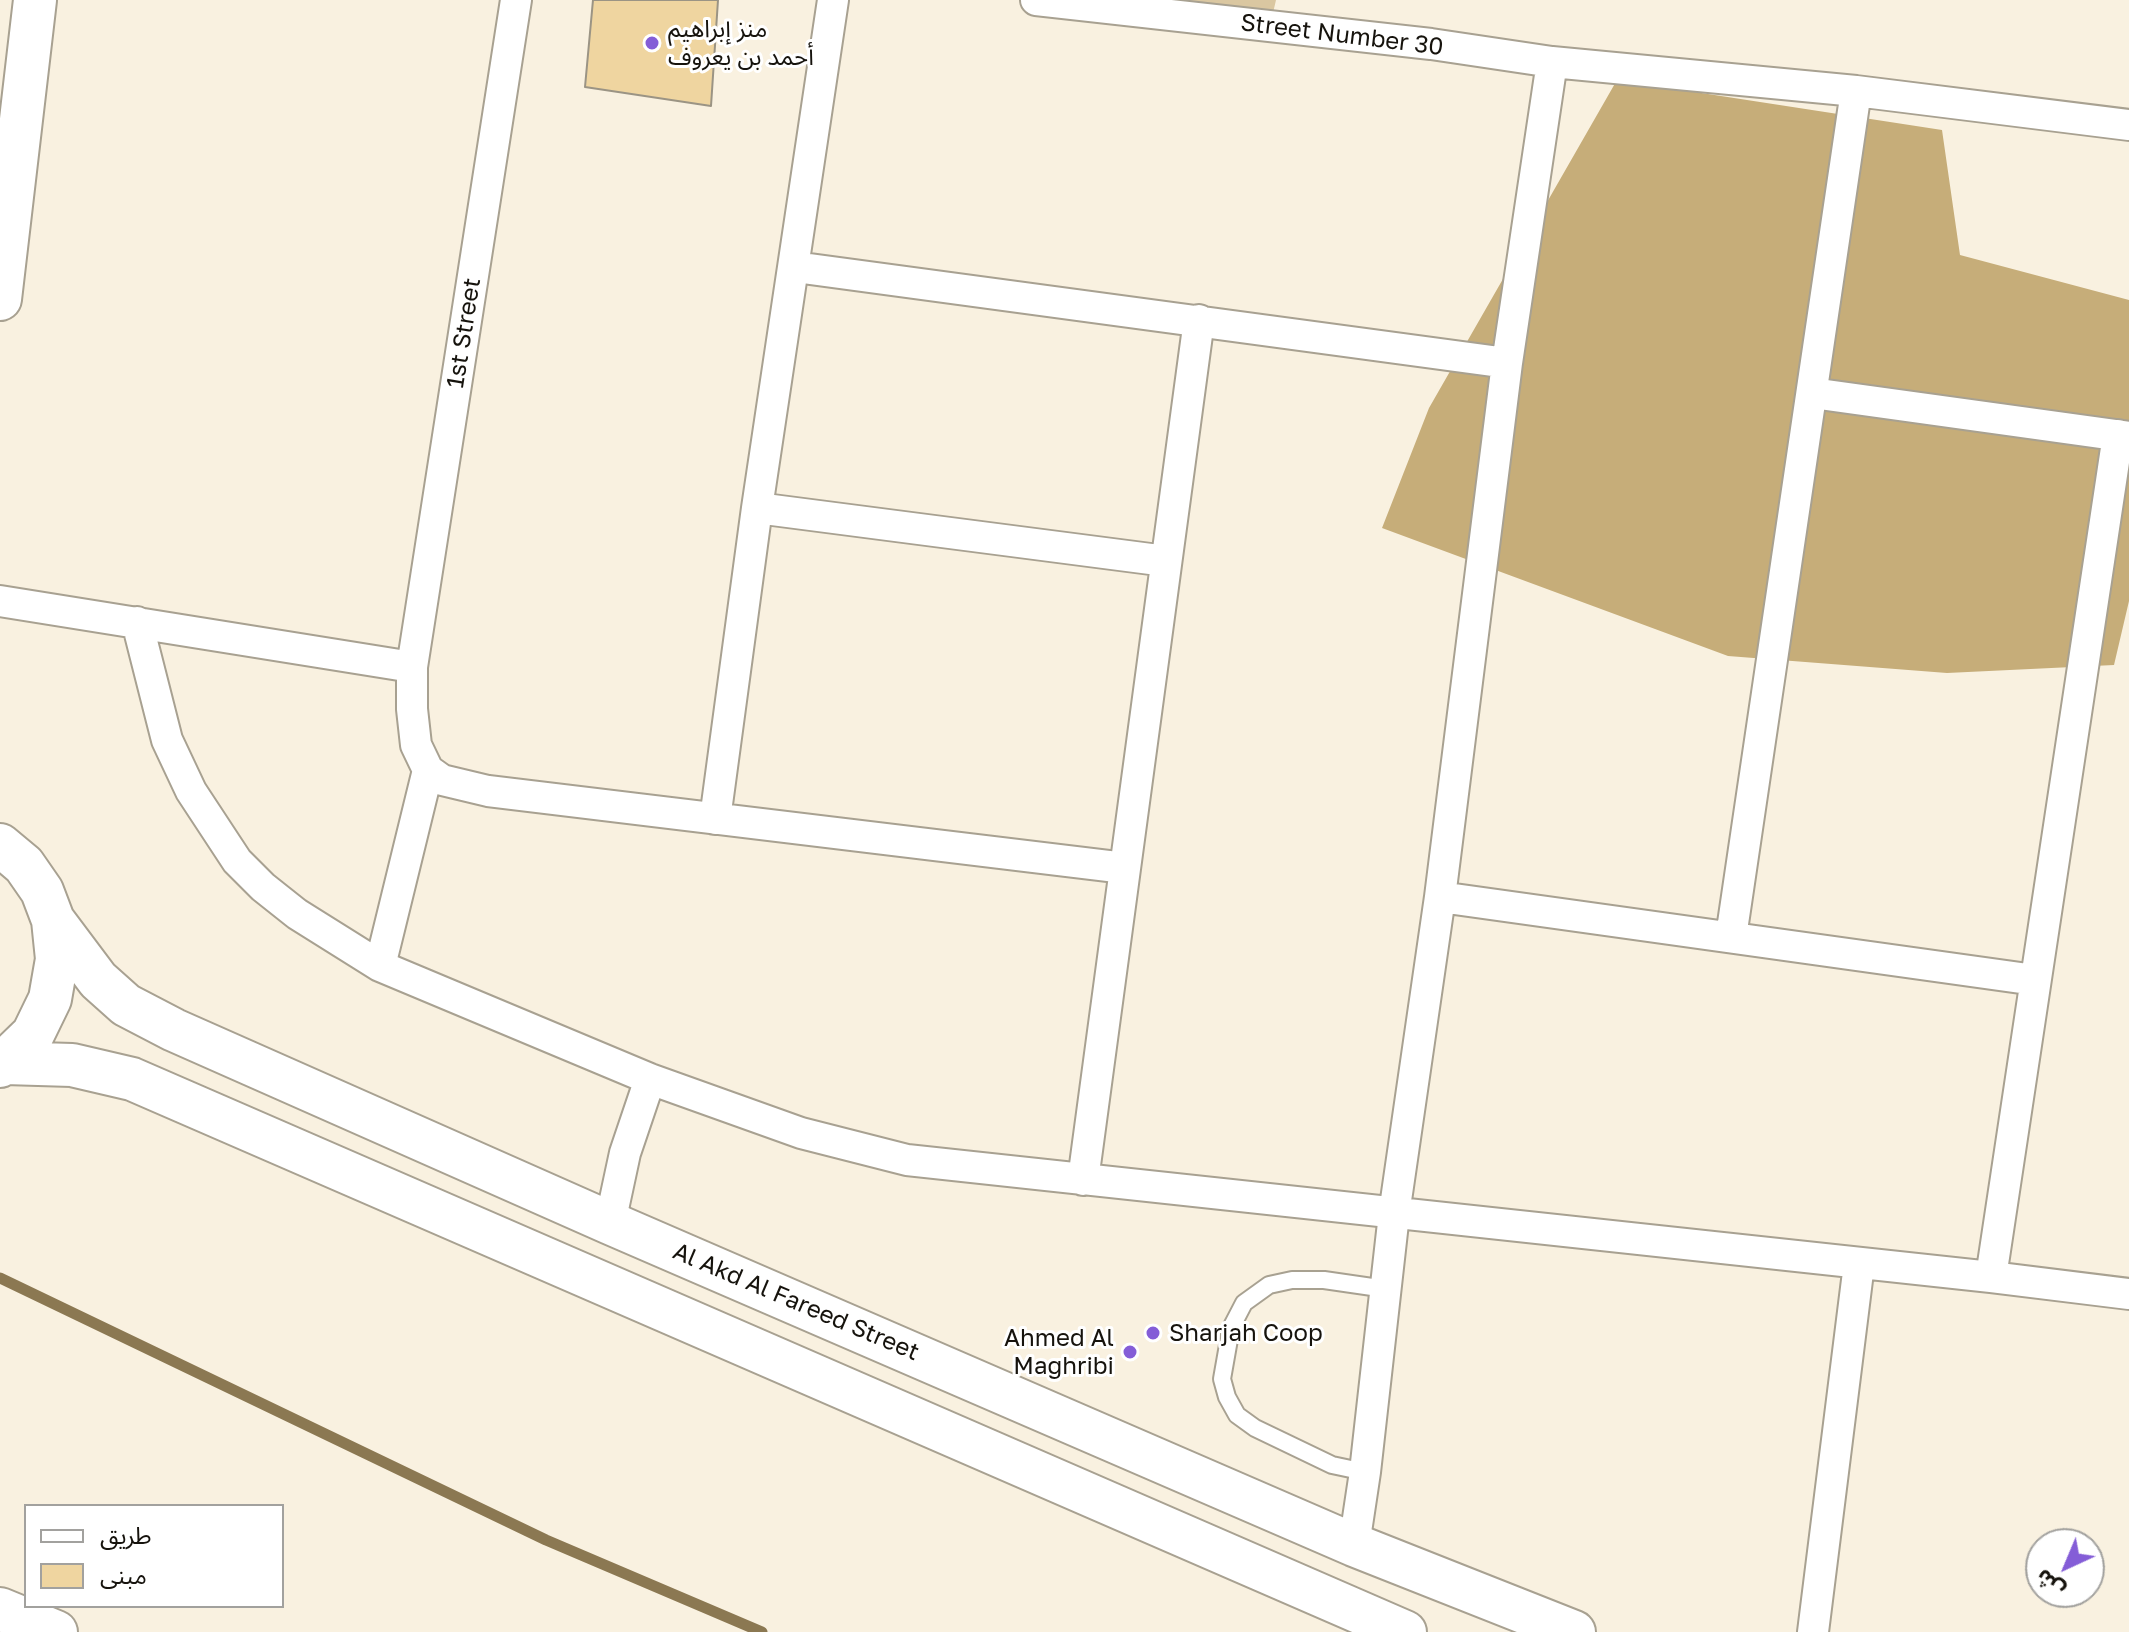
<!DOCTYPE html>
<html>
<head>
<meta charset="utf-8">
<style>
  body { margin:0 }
  #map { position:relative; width:2129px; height:1632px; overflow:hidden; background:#f9f1e0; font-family:"Golos Text","Noto Sans Arabic",sans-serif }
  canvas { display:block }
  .legend { position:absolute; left:24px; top:1504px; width:260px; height:104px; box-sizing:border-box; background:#fff; border:2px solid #a2a19e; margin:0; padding:10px 14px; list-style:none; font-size:24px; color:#16130d }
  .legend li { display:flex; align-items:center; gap:16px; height:40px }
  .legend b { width:40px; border:2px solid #a2a19e }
  .north { position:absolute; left:2025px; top:1528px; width:80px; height:80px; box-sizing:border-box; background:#fff; border:2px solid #a2a19e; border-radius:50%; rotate:224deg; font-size:22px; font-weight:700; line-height:32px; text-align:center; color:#16130d }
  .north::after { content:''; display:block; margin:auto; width:28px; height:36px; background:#845dd7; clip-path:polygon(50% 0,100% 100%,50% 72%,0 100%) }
</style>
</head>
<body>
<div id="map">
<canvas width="2129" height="1632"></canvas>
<ul class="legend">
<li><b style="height:10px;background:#fff"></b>طريق</li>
<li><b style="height:22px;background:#efd5a0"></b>مبنى</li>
</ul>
<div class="north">ش</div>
</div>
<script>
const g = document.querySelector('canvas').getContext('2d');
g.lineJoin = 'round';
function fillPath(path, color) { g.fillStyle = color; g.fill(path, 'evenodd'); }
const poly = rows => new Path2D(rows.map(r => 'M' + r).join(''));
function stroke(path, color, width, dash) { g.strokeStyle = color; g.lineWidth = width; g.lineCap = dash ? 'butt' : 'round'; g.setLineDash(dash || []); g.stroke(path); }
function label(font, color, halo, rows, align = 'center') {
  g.font = font + ' "Golos Text","Noto Sans Arabic",sans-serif'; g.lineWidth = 6; g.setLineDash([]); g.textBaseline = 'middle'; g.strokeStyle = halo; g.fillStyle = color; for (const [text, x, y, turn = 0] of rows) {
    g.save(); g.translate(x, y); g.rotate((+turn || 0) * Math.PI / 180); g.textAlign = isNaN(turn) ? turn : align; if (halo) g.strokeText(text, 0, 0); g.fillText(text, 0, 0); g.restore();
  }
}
const green = poly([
  [1051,0,1276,0,1270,26]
]);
const forest = poly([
  [1617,80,1942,130,1960,255,2129,300,2129,601,2114,665,1947,673,1728,656,1382,528,1429,408]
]);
const stream = poly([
  [0,1278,546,1540,762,1632]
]);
const building = poly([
  [593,0,718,0,711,106,585,87,593,0]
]);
const lane = poly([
  [1365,1472,1332,1465,1255,1428,1237,1415,1227,1397,1222,1379,1231,1328,1244,1303,1269,1285,1292,1280,1324,1280,1386,1289]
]);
const street = poly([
  [516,0,412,667,412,709,416,745,428,770,442,780,488,791,1125,868],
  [1036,0,1431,44,1552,62,1856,91,2129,125],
  [795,267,1507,363],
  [1812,393,2129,437],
  [757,508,1166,561],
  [0,601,412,667],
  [137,622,167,740,191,791,237,861,263,887,297,914,380,966,650,1079,801,1133,907,1160,1991,1277,2129,1294],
  [715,819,757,508,833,0],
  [1440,897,2035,980],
  [1731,937,1856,91],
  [380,966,428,770],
  [1083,1180,1199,320],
  [610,1223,625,1153,650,1079],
  [1991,1277,2118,435],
  [1354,1545,1365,1472,1394,1214,1440,897,1507,363,1552,62],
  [1813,1632,1859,1264]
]);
const secondary = poly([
  [0,299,35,0],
  [0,845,24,865,42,891,53,920,57,959,50,999,33,1034,0,1066],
  [53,920,98,980,126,1005,174,1030,610,1223,1354,1545,1574,1632],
  [5,1063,72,1065,132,1079,1405,1632],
  [0,1609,56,1632]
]);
const markers = [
  [652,43,8,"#845dd7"],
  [1153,1333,8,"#845dd7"],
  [1130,1352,8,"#845dd7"]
];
const poiNames = [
  ["منز إبراهيم",668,29],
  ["أحمد بن يعروف",668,57],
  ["Sharjah Coop",1169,1333],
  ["Ahmed Al",1114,1338,"right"],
  ["Maghribi",1114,1366,"right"]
];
const streetNames = [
  ["Street Number 30",1342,35,7],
  ["1st Street",464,333,-81],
  ["Al Akd Al Fareed Street",796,1302,23]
];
fillPath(green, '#dac7a1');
fillPath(forest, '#c6ad79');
stroke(stream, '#8b7852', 11);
fillPath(building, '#efd5a0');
stroke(building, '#9b9484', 2);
stroke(lane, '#a8a191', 20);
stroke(street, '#a8a191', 34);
stroke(secondary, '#a8a191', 46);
stroke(lane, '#fff', 16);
stroke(street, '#fff', 30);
stroke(secondary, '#fff', 42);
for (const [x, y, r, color] of markers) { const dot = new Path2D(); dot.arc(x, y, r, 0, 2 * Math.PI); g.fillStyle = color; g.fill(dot); stroke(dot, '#fff', 3); }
label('24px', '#16130d', '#fff', poiNames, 'left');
label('24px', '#16130d', '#fff', streetNames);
</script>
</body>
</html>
